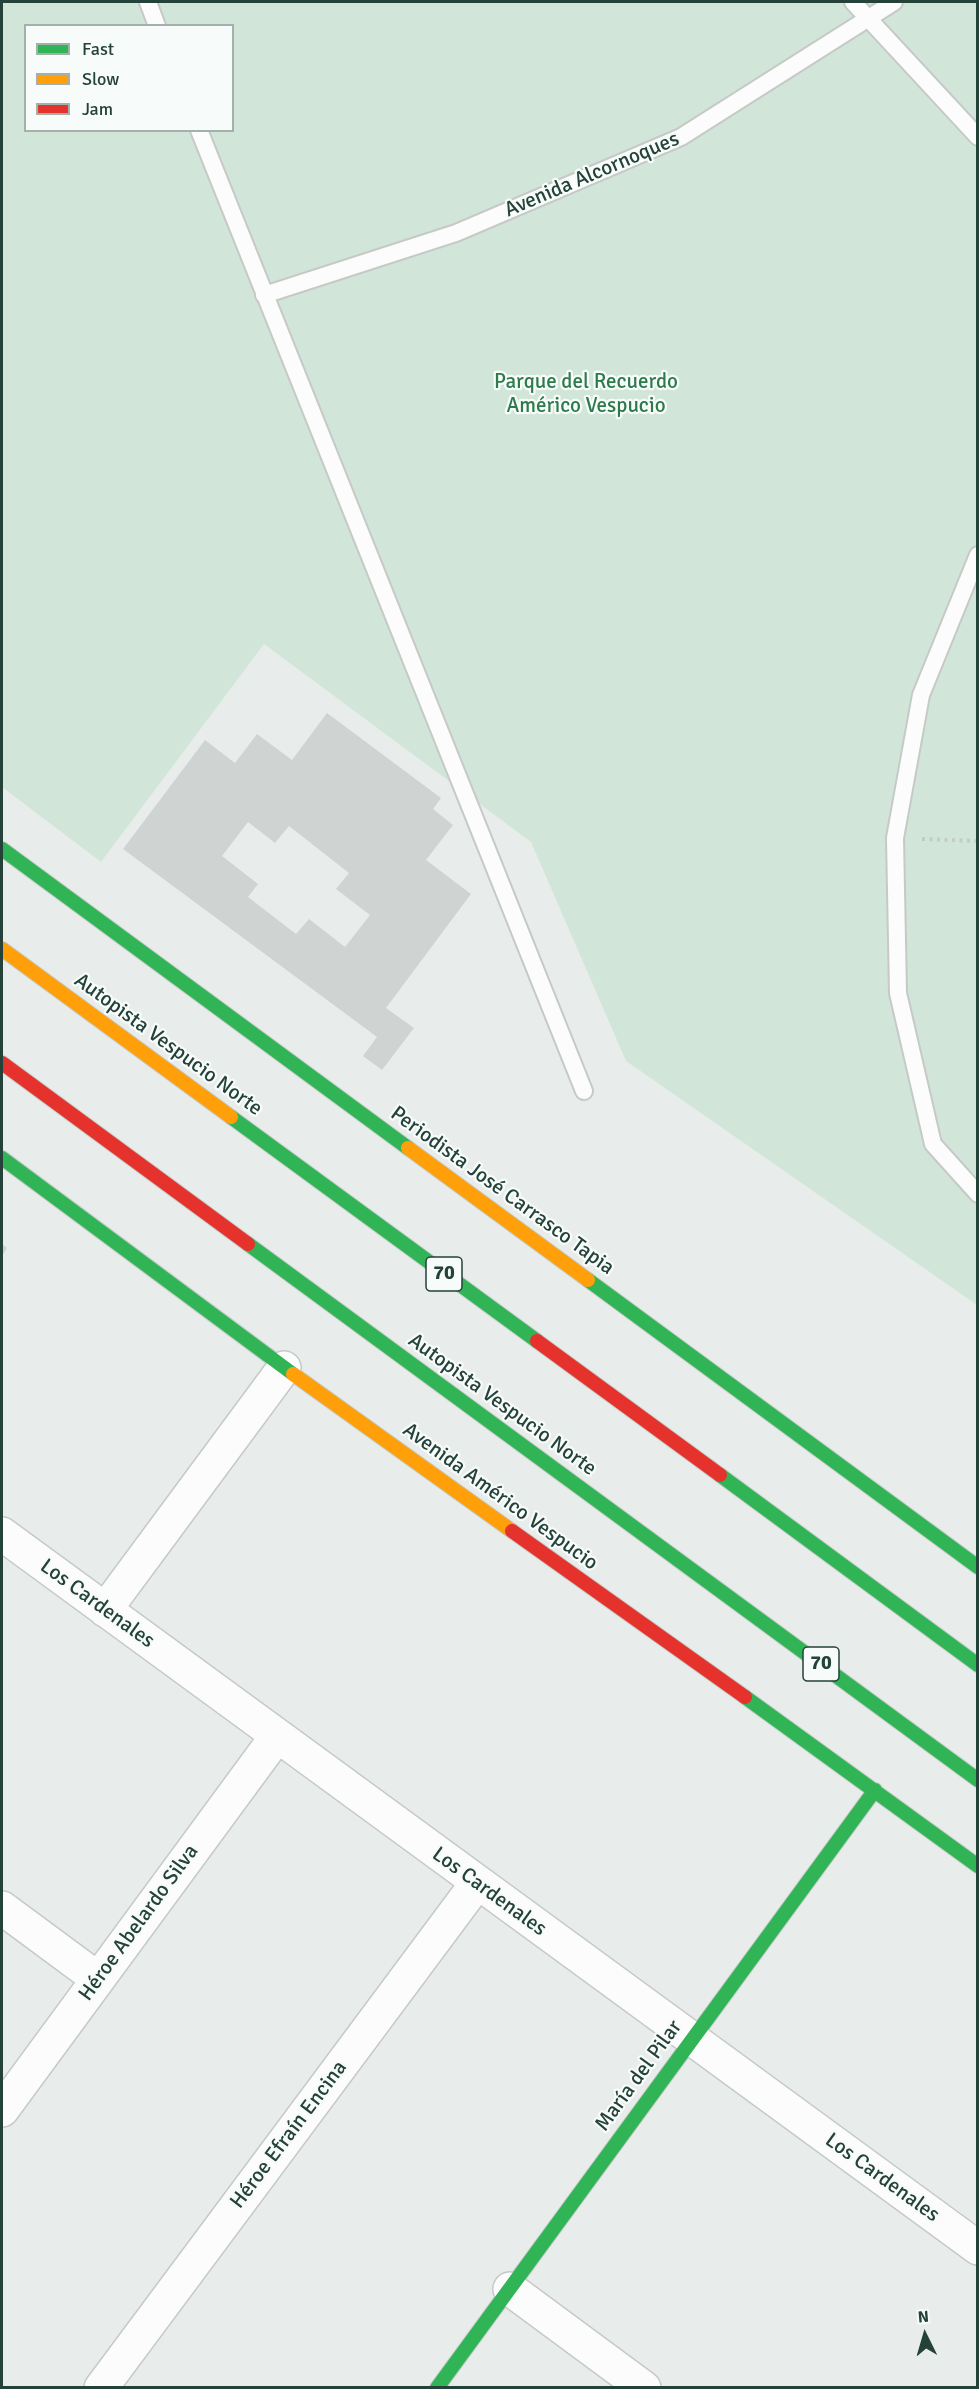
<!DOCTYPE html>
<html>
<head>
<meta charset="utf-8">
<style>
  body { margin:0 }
  #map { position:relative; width:979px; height:2389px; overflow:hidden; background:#e8edeb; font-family:Signika,sans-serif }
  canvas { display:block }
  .frame { position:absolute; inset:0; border:3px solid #24423a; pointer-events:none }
  .legend { position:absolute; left:24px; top:24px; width:210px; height:108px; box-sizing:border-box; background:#f7fbf9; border:2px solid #a3b1ad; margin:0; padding:8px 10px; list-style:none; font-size:18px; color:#24423a }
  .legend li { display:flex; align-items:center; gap:12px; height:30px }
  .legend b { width:30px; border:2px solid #a3b1ad }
  .north { position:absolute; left:895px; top:2305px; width:60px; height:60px; -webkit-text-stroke:4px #f7fbf9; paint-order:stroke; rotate:355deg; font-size:16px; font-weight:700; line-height:24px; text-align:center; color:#24423a }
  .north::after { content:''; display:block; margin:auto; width:21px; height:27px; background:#24423a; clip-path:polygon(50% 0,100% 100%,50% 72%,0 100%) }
</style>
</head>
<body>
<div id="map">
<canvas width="979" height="2389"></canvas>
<div class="frame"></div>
<ul class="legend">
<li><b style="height:8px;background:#30b455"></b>Fast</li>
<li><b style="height:8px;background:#ff9f0a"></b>Slow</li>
<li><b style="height:8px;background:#e5322d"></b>Jam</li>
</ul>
<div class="north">N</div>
</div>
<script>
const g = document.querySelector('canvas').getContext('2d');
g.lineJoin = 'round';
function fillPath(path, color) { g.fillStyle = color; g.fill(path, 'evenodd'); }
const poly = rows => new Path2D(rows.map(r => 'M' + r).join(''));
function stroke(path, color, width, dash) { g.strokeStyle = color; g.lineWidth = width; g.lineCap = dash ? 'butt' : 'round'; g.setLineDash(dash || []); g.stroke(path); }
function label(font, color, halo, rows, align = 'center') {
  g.font = font + ' Signika,sans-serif'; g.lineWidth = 4.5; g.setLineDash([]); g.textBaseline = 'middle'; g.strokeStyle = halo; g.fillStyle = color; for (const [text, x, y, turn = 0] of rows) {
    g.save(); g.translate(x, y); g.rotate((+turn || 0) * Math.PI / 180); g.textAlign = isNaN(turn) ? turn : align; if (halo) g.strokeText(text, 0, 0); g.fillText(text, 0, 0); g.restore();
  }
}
const green = poly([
  [2,2,977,2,977,1305,626,1061,531,842,264,644,101,862,2,787],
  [26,26,232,26,232,130,26,130]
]);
const building = poly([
  [327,713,441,798,433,809,453,825,426,860,471,894,386,1008,414,1028,382,1070,363,1056,377,1037,123,849,205,740,235,763,257,734,292,760],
  [248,822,275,843,289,826,349,873,336,889,370,915,345,947,309,919,296,934,248,897,258,884,222,856],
  [2,1244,7,1248,2,1256]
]);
const path = poly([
  [922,839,978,841]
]);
const lane = poly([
  [148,2,157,26],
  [853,2,978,137],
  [199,130,584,1091],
  [264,295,456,233,681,137,894,2],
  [978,555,921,695,895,838,898,993,933,1144,978,1194]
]);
const street = poly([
  [2,1534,978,2248],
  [105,1610,284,1368],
  [2,1908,98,1979],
  [2,2110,277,1736],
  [510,2289,644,2388],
  [101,2388,477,1883]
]);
const fast = poly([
  [2,849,408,1148],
  [231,1117,537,1341],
  [2,1158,293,1374],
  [248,1244,978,1780],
  [588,1280,978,1567],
  [720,1475,978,1665],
  [745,1697,978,1866],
  [437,2388,875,1790]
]);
const slow = poly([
  [2,949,231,1117],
  [408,1148,588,1280],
  [293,1374,512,1531]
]);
const jam = poly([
  [2,1063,248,1244],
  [537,1341,720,1475],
  [512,1531,745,1697]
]);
const shields = [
  [444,1274,36],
  [821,1664,36]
];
const shieldNames = [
  ["70",444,1274],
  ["70",821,1664]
];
const streetNames = [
  ["Avenida Alcornoques",592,175,-23],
  ["Autopista Vespucio Norte",168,1045,36],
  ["Periodista José Carrasco Tapia",502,1191,36],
  ["Autopista Vespucio Norte",502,1405,36],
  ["Avenida Américo Vespucio",500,1497,36],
  ["Los Cardenales",97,1604,36],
  ["Los Cardenales",489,1892,36],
  ["Héroe Abelardo Silva",139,1923,-54],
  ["María del Pilar",639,2076,-54],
  ["Héroe Efraín Encina",289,2135,-53],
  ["Los Cardenales",882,2178,36]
];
const parkNames = [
  ["Parque del Recuerdo",586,382],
  ["Américo Vespucio",586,406]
];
fillPath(green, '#d1e6d8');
fillPath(building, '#cfd4d2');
stroke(lane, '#c5cac8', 20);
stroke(street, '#c5cac8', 36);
stroke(fast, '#c3cbc8', 16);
stroke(slow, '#c3cbc8', 16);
stroke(jam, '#c3cbc8', 16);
stroke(path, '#c3ccca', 4, [3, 4.5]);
stroke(lane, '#fcfcfc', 16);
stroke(street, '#fcfcfc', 33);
stroke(fast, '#30b455', 14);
stroke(slow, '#ff9f0a', 14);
stroke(jam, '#e5322d', 14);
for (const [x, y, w] of shields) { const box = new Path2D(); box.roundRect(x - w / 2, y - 17, w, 34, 4.5); g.fillStyle = '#f7fbf9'; g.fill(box); stroke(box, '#24423a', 1.5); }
label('bold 20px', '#24423a', null, shieldNames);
label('21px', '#24423a', '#f7fbf9', streetNames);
label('21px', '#2d7a4b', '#f7fbf9', parkNames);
</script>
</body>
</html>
